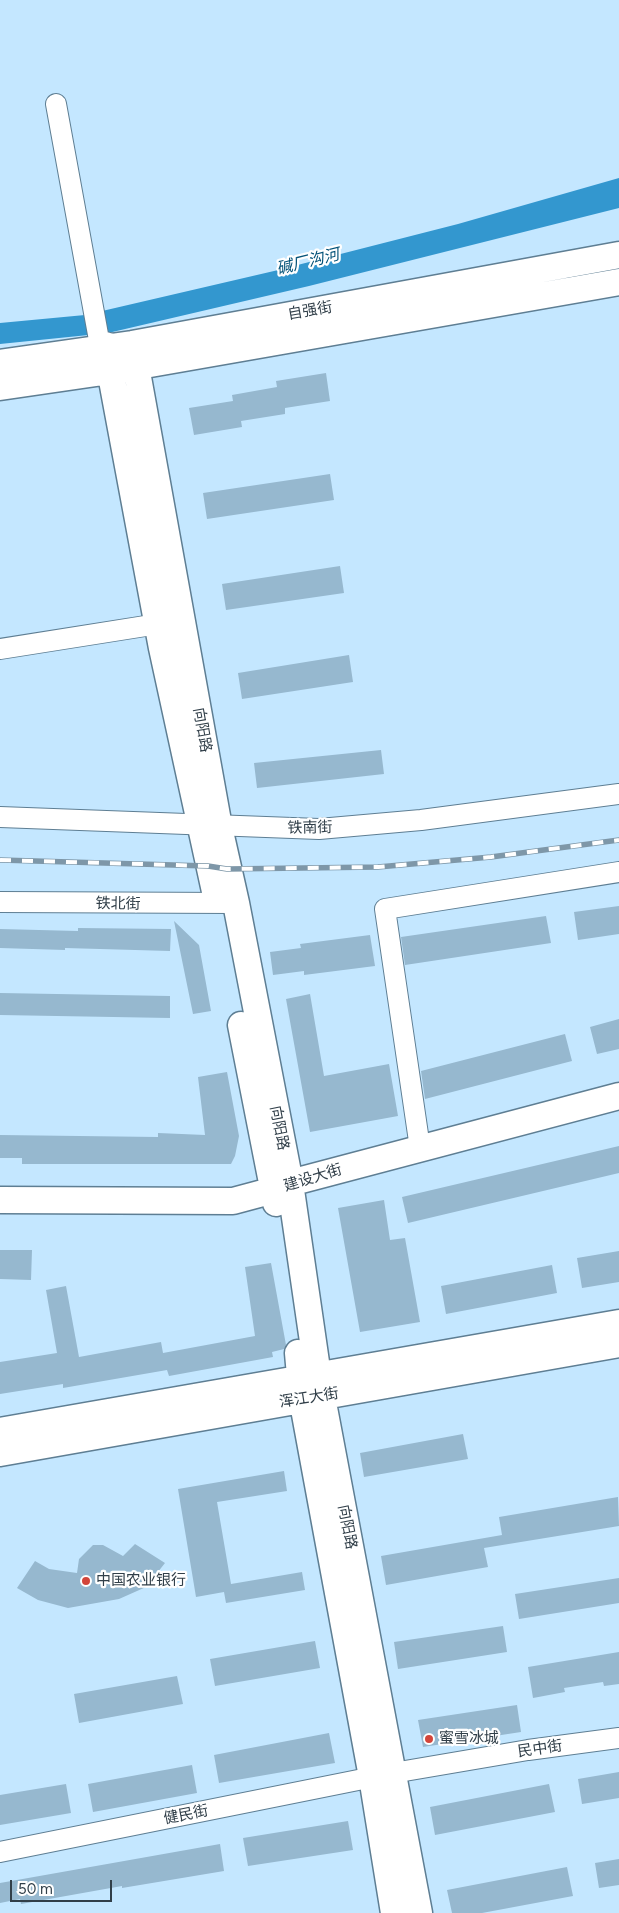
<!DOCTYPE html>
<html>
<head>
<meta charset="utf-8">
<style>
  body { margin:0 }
  #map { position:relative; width:619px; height:1913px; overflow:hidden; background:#c4e7ff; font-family:Figtree,sans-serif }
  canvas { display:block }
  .scale { position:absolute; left:10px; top:1880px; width:102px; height:22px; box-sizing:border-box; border:2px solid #313f49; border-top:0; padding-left:6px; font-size:15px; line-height:18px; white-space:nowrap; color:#313f49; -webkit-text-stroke:4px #fff; paint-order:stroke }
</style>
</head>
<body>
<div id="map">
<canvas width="619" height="1913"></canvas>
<div class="scale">50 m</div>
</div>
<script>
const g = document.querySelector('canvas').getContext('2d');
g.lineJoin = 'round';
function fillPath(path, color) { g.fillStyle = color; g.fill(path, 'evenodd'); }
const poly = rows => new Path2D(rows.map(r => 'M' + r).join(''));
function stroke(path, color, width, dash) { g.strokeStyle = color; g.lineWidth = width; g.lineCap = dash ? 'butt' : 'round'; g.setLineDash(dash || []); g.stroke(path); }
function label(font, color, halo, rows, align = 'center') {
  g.font = font + ' Figtree,"Noto Sans SC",sans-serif'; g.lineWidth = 4.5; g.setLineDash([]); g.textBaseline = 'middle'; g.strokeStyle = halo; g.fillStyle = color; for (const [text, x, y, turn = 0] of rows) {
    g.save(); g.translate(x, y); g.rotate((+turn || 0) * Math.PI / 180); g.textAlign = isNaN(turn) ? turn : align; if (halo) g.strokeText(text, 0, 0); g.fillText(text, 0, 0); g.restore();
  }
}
const water = poly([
  [619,178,619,208,309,286,108,333,0,344,0,323,85,315,274,271,458,224]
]);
const building = poly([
  [326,373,330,401,285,408,285,414,241,421,242,427,194,435,189,408,233,401,232,395,277,387,276,381],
  [330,474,334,500,207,519,203,493],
  [340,566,344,593,226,610,222,584],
  [349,655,353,682,242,699,238,673],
  [381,750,384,774,257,788,254,763],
  [619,906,619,934,578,940,574,912],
  [546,916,551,943,405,965,401,937],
  [174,921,199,945,211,1011,193,1014],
  [78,928,171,929,170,951,65,948,65,950,0,948,0,929,78,931],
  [370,935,375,966,304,975,304,971,273,975,270,952,301,948,300,944],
  [0,993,170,996,170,1018,0,1015],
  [310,994,324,1076,389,1064,398,1116,310,1132,286,999],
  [619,1019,619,1049,597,1054,590,1027],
  [565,1034,572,1061,425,1099,421,1071],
  [227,1072,239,1136,235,1156,231,1164,22,1164,22,1158,0,1158,0,1135,158,1137,158,1133,205,1135,198,1077],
  [619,1146,619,1173,408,1223,402,1197],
  [384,1200,390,1240,405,1238,420,1322,360,1332,338,1208],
  [0,1250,32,1250,31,1280,0,1279],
  [619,1251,619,1282,582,1288,577,1258],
  [271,1263,286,1345,284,1349,272,1352,273,1357,169,1376,167,1370,63,1388,63,1384,0,1394,0,1362,57,1353,46,1290,66,1286,79,1357,161,1342,163,1353,255,1336,245,1267],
  [552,1265,557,1293,446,1314,441,1286],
  [463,1434,468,1459,364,1477,360,1453],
  [284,1471,287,1491,217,1502,231,1584,302,1572,305,1590,226,1603,224,1592,196,1597,178,1489],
  [618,1497,619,1526,484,1548,488,1567,386,1585,381,1556,502,1535,499,1517],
  [135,1544,165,1563,146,1587,119,1599,68,1608,38,1600,17,1588,35,1561,49,1569,77,1573,79,1559,93,1545,103,1545,123,1556],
  [619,1578,619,1603,519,1619,515,1594],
  [503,1626,507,1652,398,1669,394,1642],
  [315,1641,320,1668,215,1686,210,1659],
  [619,1652,619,1684,604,1686,603,1682,564,1688,565,1692,533,1698,528,1667],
  [177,1676,183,1704,79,1723,74,1694],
  [517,1705,521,1732,423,1747,418,1720],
  [329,1733,335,1763,219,1783,214,1755],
  [192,1765,197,1793,93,1812,88,1784],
  [619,1772,619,1798,582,1804,578,1779],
  [66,1784,71,1813,0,1825,0,1795],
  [549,1784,555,1812,435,1835,430,1807],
  [348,1821,353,1850,248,1866,243,1838],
  [220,1844,224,1871,122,1888,122,1886,21,1904,20,1899,0,1903,0,1883],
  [619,1859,619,1885,599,1888,595,1863],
  [567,1867,573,1896,482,1913,452,1913,447,1890]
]);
const minor = poly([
  [56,104,99,340,119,346],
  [0,649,158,624],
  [0,817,319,829,421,820,619,794],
  [0,902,233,903],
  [420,1148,385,909,619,872],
  [0,1852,393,1773,528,1750,619,1738]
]);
const major = poly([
  [132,344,219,827,236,903,290,1183,318,1376,419,1913],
  [106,348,162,648,216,896],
  [0,363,132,344,619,255],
  [0,387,110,371,619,282],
  [241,1025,276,1203],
  [0,1200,233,1201,274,1190,290,1183,619,1096],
  [298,1353,302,1398,372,1777,394,1913],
  [0,1431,619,1323],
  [0,1453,619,1344]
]);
const rail = poly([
  [0,860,208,866,227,869,378,867,491,857,619,840]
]);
const markers = [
  [86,1581,5,"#d3453a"],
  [429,1739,5,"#d3453a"]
];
const streetNames = [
  ["自强街",310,311,-10],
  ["向阳路",202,730,80],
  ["铁南街",310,828,-1],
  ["铁北街",118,904,1],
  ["向阳路",279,1128,79],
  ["建设大街",313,1178,-17],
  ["浑江大街",309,1398,-9],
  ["向阳路",347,1527,79],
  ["民中街",540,1749,-8],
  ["健民街",186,1815,-11]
];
const poiNames = [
  ["中国农业银行",96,1581],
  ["蜜雪冰城",439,1739]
];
const waterNames = [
  ["碱厂沟河",308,262,-14]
];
fillPath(water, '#3397cf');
fillPath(building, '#96b8cf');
stroke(minor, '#5e7e93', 22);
stroke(major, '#5e7e93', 29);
stroke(minor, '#fff', 20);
stroke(major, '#fff', 26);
stroke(rail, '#7e97a8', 5.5);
stroke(rail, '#fff', 4, [11]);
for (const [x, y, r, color] of markers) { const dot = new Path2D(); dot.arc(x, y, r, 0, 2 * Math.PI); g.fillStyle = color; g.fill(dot); stroke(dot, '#fff', 2); }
label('15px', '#313f49', '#fff', streetNames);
label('15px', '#313f49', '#fff', poiNames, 'left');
label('italic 16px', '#035278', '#fff', waterNames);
</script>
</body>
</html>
